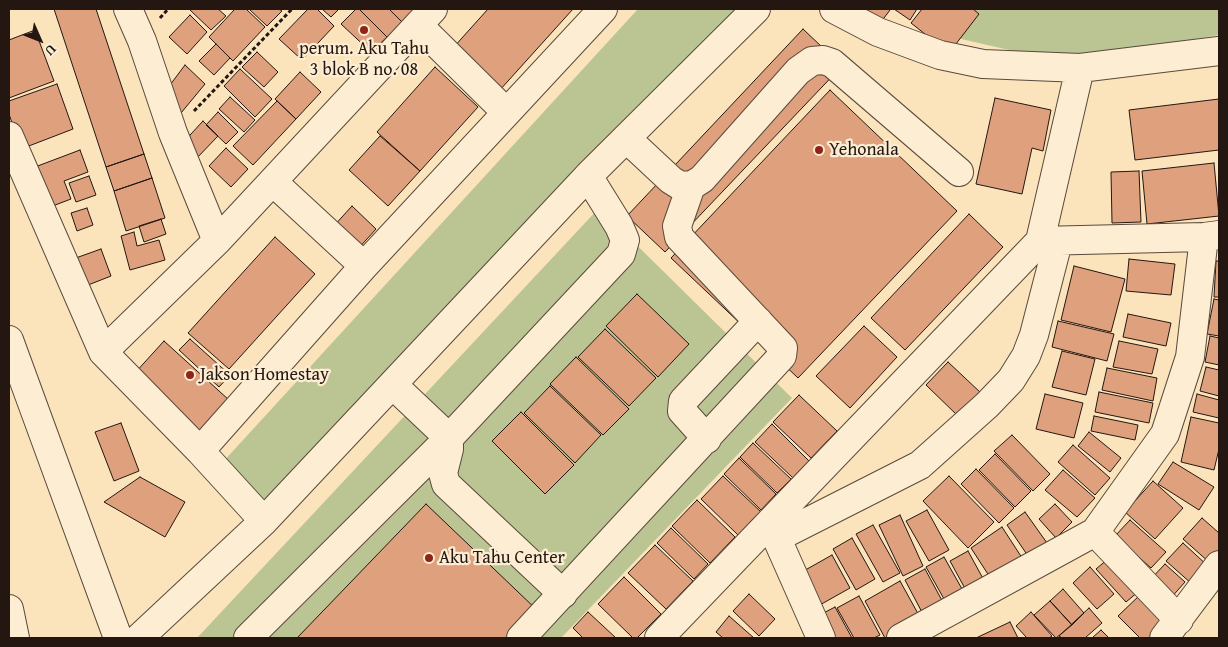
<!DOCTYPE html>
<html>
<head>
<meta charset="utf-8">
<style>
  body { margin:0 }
  #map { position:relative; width:1228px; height:647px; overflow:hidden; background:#fbe3bc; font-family:"Gentium Book Plus",serif }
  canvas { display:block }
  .frame { position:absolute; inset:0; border:10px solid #241711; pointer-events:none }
  .north { position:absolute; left:15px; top:15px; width:50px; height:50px; -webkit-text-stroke:4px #fcedd3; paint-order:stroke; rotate:134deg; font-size:14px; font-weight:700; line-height:20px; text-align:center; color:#241711 }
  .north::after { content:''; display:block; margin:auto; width:18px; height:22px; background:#241711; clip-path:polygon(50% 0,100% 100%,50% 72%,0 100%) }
</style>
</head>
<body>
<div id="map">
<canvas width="1228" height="647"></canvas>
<div class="frame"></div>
<div class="north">U</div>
</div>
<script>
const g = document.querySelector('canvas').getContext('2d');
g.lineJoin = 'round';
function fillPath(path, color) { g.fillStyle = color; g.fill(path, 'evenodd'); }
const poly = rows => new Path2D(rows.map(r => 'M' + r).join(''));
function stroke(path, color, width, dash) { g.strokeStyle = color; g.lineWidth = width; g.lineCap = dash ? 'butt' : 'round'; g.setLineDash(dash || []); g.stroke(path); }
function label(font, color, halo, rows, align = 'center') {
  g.font = font + ' "Gentium Book Plus",serif'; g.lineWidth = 4.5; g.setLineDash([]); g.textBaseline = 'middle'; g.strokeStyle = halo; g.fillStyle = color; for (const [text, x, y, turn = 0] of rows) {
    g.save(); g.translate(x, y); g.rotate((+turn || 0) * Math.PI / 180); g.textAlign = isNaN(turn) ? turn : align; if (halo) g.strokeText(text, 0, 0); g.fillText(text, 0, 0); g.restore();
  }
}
const green = poly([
  [638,9,747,9,271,508,222,463],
  [936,9,1219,9,1219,35,1110,54,1018,52,922,30],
  [599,208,792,398,561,638,197,638]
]);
const building = poly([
  [54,9,96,9,144,154,106,167,54,9],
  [189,9,218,9,226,16,211,30,189,9],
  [235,9,246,9,265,27,233,61,209,37,235,9],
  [249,9,279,9,282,11,267,26,249,9],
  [308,9,317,9,334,26,302,60,279,39,308,9],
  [322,9,339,9,331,17,322,9],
  [356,9,359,9,387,37,371,52,341,24,356,9],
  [359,9,389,9,402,22,387,37,359,9],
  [389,9,414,9,402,22,389,9],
  [488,9,573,9,499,91,453,48,488,9],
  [853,9,887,9,890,10,878,26,853,9],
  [894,9,917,9,910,20,894,9],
  [922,9,973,9,979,14,949,53,911,23,922,9],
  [190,15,207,32,187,54,169,37,190,15],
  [803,29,842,66,665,252,627,216,803,29],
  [35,30,54,81,9,98,9,40,35,30],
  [216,44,230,58,214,75,199,61,216,44],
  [257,52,278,72,264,87,242,67,257,52],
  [185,65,205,84,181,113,170,85,185,65],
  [435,67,478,107,420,171,377,132,435,67],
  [240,69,272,99,255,117,224,86,240,69],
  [300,72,321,92,296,119,275,99,300,72],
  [57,84,73,129,21,149,9,114,9,101,57,84],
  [830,90,957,211,798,378,671,258,830,90],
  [230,97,255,120,244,132,219,109,230,97],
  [995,98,1051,110,1043,151,1032,148,1022,194,976,184,995,98],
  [1219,99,1219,150,1135,160,1129,110,1219,99],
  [277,101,296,119,253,165,233,146,277,101],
  [218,112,238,132,226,144,206,125,218,112],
  [203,121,218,136,194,161,179,147,203,121],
  [380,136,420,171,388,206,349,170,380,136],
  [226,148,248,169,231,187,209,166,226,148],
  [80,150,88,172,64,181,71,199,42,210,27,170,80,150],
  [144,154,152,178,114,191,106,167,144,154],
  [1214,163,1219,216,1147,224,1142,171,1214,163],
  [1139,171,1141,222,1112,223,1111,172,1139,171],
  [89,176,96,195,76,202,69,183,89,176],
  [152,178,165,218,126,231,114,191,152,178],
  [352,206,376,229,356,251,332,228,352,206],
  [87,208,93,225,77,231,71,213,87,208],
  [969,214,1003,247,905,350,871,318,969,214],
  [161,219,166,234,144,242,139,226,161,219],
  [134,232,137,246,159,240,165,260,130,270,121,236,134,232],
  [275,237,315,274,229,369,188,333,275,237],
  [101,249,111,276,83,287,73,259,101,249],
  [1129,259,1175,264,1171,295,1126,291,1129,259],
  [1216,261,1219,261,1219,297,1214,297,1216,261],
  [1074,266,1125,279,1111,332,1061,320,1074,266],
  [637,294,689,344,658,377,606,326,637,294],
  [1214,299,1219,300,1219,336,1207,334,1214,299],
  [1128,314,1171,323,1166,346,1123,337,1128,314],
  [1058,321,1114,334,1107,361,1052,347,1058,321],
  [864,326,897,357,850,408,816,376,864,326],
  [605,329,656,378,629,406,578,357,605,329],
  [1210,336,1219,338,1219,365,1205,362,1210,336],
  [190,339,230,375,219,387,179,350,190,339],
  [164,341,229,400,198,433,134,374,164,341],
  [1119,341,1158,349,1152,374,1113,367,1119,341],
  [1062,351,1095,359,1086,395,1052,387,1062,351],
  [576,357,629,409,603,435,550,384,576,357],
  [948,362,981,393,958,416,926,385,948,362],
  [1206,367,1219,370,1219,396,1200,391,1206,367],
  [1107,368,1157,378,1153,401,1102,390,1107,368],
  [550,386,601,435,575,463,524,413,550,386],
  [1099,392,1153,403,1149,423,1095,412,1099,392],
  [1045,394,1083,403,1074,438,1036,429,1045,394],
  [1197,394,1219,400,1219,418,1193,412,1197,394],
  [799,395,837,431,811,458,773,422,799,395],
  [521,412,574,465,545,494,492,441,521,412],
  [1094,416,1138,425,1135,440,1091,431,1094,416],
  [1191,417,1219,423,1219,449,1214,470,1181,462,1191,417],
  [121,423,139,471,114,481,95,432,121,423],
  [772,424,809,461,793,478,755,442,772,424],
  [1089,432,1121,458,1110,472,1078,446,1089,432],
  [1012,435,1050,474,1033,491,994,451,1012,435],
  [753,443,791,479,777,493,740,457,753,443],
  [1073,445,1110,478,1095,495,1058,462,1073,445],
  [995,454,1031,491,1015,507,979,470,995,454],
  [739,458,776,494,761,510,724,474,739,458],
  [1173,462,1214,487,1199,510,1158,484,1173,462],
  [976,469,1014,508,999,523,961,484,976,469],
  [1063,470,1095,498,1077,517,1045,490,1063,470],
  [723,476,761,512,739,536,701,499,723,476],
  [949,476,994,522,968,548,923,501,949,476],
  [140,477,185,502,165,537,104,502,140,477],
  [1153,481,1183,508,1155,539,1125,512,1153,481],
  [697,500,735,537,710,563,672,526,697,500],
  [426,504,538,611,512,638,297,638,426,504],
  [1055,504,1072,522,1056,538,1039,519,1055,504],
  [927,510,949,550,929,561,906,521,927,510],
  [1025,512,1047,543,1028,556,1007,525,1025,512],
  [900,515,923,566,903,576,879,525,900,515],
  [1202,518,1219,533,1219,554,1210,563,1183,539,1202,518],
  [1130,520,1166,552,1151,568,1115,536,1130,520],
  [873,525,900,573,883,582,856,534,873,525],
  [1002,527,1026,564,995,585,971,548,1002,527],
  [671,528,708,564,694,579,657,543,671,528],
  [852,538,875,579,856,590,833,549,852,538],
  [1183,543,1208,566,1192,584,1166,561,1183,543],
  [655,545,693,581,666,609,628,573,655,545],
  [968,551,986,584,968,594,950,561,968,551],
  [832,555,850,588,818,606,800,573,832,555],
  [944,557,966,596,948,606,926,567,944,557],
  [1108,559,1138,592,1126,602,1096,569,1108,559],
  [1165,564,1185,582,1170,599,1149,581,1165,564],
  [1090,567,1114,594,1097,609,1073,583,1090,567],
  [925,569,945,606,925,618,905,580,925,569],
  [624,577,661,614,637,638,633,638,598,604,624,577],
  [900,581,921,619,885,638,865,601,900,581],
  [1063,589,1084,613,1072,625,1050,601,1063,589],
  [749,594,775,619,759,636,733,611,749,594],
  [1141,594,1169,623,1152,638,1140,638,1118,616,1141,594],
  [859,596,880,635,874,638,854,638,837,608,859,596],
  [1050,601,1072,625,1056,638,1034,615,1050,601],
  [835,607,852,638,825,638,814,618,835,607],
  [1089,608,1102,623,1085,638,1062,638,1059,636,1089,608],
  [588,612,616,638,583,638,573,628,588,612],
  [1031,612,1052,636,1049,638,1027,638,1016,626,1031,612],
  [729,616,754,638,723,638,716,632,729,616],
  [1010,622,1018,638,976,638,1010,622],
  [1101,630,1109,638,1092,638,1101,630]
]);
const path = poly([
  [160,18,168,9],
  [194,111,292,9]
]);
const minor = poly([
  [128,9,142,41,173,133,217,241],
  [834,9,878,32,940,55,983,64,1080,68,1219,51],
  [418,25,506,112],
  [9,136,103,352,200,451,264,521],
  [626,138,671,180,679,185,691,186,702,179,798,71,812,61,823,60,832,63,959,172],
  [273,182,364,266],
  [1040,241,1204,237,1219,235],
  [9,340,118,638],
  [103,352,217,241,433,9],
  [393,385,449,438,449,449,443,473,446,484,563,594],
  [707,439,682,411,683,401,758,321],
  [200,451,364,266,603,9],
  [770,523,821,638],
  [1095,532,1179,620],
  [776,538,920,465,987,405,1011,380,1026,356,1034,335,1058,242],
  [9,609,15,638],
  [139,638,264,521,588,176,756,9],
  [248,638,449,438,621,254,625,240,619,226,588,176],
  [521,638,782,356,783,348,679,237,677,226,691,186],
  [659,638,1040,241,1080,68],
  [901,638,1095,532,1165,434,1190,357,1204,237],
  [1164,638,1219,565]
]);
const markers = [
  [364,30,5,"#8f2418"],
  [819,150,5,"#8f2418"],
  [190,375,5,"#8f2418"],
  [429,558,5,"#8f2418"]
];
const poiNames = [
  ["perum. Aku Tahu",364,49,"center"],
  ["3 blok B no. 08",364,70,"center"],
  ["Yehonala",829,150],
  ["Jakson Homestay",200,375],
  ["Aku Tahu Center",439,558]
];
fillPath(green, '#bbc493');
fillPath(building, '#dea07d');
stroke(building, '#241711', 1);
stroke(minor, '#5a4a3c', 30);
stroke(path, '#241711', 3, [4, 2.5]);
stroke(minor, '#fcedd3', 28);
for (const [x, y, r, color] of markers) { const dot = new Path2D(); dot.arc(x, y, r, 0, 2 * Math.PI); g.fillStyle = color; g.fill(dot); stroke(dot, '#fcedd3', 2); }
label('18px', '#241711', '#fcedd3', poiNames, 'left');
</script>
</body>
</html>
